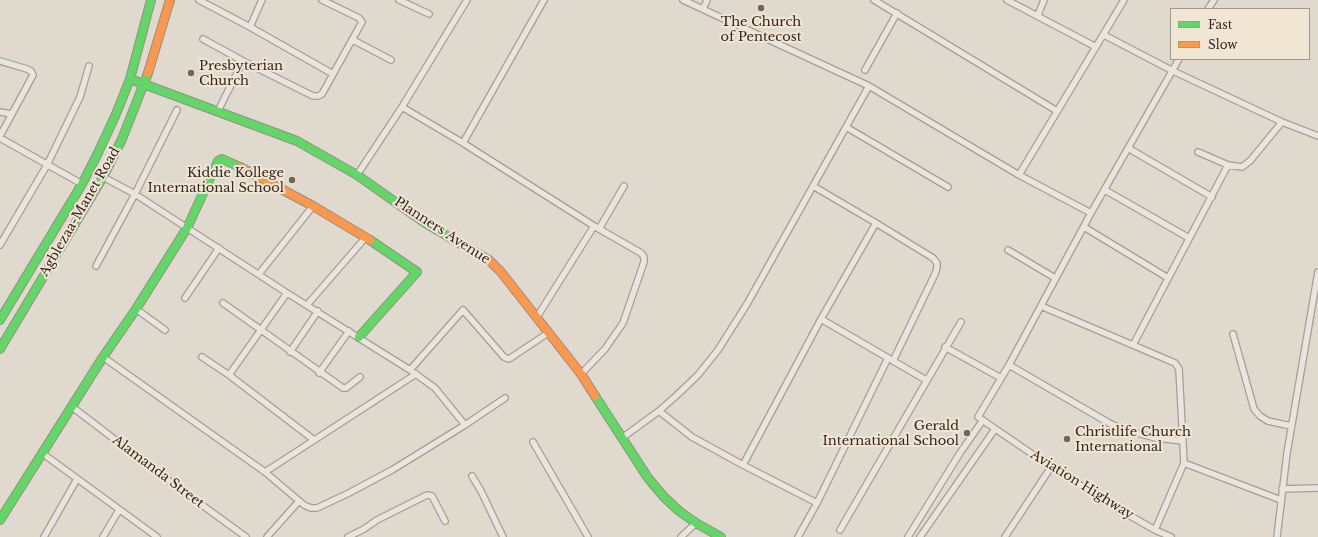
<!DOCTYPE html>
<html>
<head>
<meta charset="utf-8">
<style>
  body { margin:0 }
  #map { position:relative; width:1318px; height:537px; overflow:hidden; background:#e0d9cd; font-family:"Libre Baskerville",serif }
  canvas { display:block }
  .legend { position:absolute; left:1170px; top:8px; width:140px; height:52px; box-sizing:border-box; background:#f1e5d4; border:1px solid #a5998c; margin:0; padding:5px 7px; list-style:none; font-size:12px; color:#332720 }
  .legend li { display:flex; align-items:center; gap:8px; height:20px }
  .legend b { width:20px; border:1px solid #a5998c }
</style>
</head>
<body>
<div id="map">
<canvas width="1318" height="537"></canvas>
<ul class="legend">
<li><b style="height:5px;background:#63d668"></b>Fast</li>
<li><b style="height:5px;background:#ff974d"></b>Slow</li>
</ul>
</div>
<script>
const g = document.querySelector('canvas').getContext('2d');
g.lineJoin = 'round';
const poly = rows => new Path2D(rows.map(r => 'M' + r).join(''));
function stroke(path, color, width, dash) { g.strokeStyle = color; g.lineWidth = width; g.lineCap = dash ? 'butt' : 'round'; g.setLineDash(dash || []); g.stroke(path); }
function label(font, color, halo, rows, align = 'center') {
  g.font = font + ' "Libre Baskerville",serif'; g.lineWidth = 4; g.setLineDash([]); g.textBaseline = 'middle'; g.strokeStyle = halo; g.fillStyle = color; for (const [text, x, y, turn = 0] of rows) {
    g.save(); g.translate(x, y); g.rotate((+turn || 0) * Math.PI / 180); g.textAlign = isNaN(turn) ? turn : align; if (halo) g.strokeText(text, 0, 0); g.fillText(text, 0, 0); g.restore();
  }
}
const street = poly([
  [199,0,250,27,333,74],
  [399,0,429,14],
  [683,0,869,86,1019,175,1091,213],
  [874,0,1057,111],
  [1007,0,1096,47],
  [703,9,707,0],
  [1208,9,1214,0],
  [1038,15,1044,0],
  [250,27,262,0],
  [1104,35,1173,71,1282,122,1318,136],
  [203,39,243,61,313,96,318,96,322,94,362,22,359,18,322,0],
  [353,40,391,60],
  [0,61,27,69,31,71,33,75,0,136],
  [865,70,897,13],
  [402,107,463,143,594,226,641,253,644,257,644,262,623,323,605,349,581,374],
  [218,111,243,61],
  [0,112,11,114],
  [846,127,948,187],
  [0,138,82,184],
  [463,143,544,0],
  [1128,148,1212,197],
  [1198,152,1228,165,1242,167,1250,161,1282,122],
  [357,175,402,107,467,0],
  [1019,175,1124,0],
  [103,177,135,194,287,293,410,370,435,388,465,425],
  [813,186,876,223,933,258,937,263,937,268,935,274,893,361],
  [1105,190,1189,238],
  [1084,227,1168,278],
  [599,229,624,186],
  [0,245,47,165,80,97,89,66],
  [1008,250,1055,278],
  [96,266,135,194,177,110],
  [259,274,313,206],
  [287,293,229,375,314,440],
  [185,298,219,248],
  [223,303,343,388,346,388,360,377],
  [307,305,366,237],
  [1041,306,1175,363,1179,369,1184,463,1281,500],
  [136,309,165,330],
  [537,317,594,226],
  [821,319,926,380],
  [1233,334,1254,409,1260,416,1268,421,1291,426],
  [1133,345,1228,165],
  [945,347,1001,378],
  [290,352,318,311],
  [103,357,265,472,304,505,311,508,317,508,347,494,392,470,465,425,505,398],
  [202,357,229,375],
  [1009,365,1109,423,1122,429,1156,438,1183,441],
  [410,370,463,310,504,357,506,358,509,359,548,333],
  [319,373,349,331],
  [71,406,169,481,246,537],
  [659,411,692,437,743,465,817,503],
  [622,438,659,411,676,396,698,375,718,350,747,304,869,86],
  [533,442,588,537],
  [42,453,157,537],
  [743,465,821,319,876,223],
  [265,472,416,374],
  [472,476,481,491,503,537],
  [1282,489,1318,488],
  [840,530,961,322],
  [1155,530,1184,463],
  [44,537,77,479],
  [103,537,119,510],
  [267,537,299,501],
  [348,537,364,529,377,520,427,495,432,496,445,521],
  [681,537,696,523],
  [798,537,817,503,888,358],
  [908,537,960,453,983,420],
  [920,537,995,429],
  [1005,537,1051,467],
  [1171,537,1155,530,1120,510,1051,467,978,417,1009,365,1091,213,1179,59],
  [1277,537,1287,453,1318,272]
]);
const fast = poly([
  [130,79,297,141,357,175,425,223,454,240],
  [0,320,82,184,97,155,116,114,130,79,151,0],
  [359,337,417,272,370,240],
  [0,349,103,177,122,139,148,73],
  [595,396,648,478,664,497,679,511,696,523,721,537],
  [0,520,103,357,136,309,187,228,218,161,222,159,240,167]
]);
const slow = poly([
  [148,73,170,0],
  [240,167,313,206,370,240],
  [454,240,489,260,501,272,581,374,595,396]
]);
const markers = [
  [761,8,4,"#70655d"],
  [191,73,4,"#70655d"],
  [292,180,4,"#70655d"],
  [967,433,4,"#70655d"],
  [1067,439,4,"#70655d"]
];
const poiNames = [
  ["The Church",761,22,"center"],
  ["of Pentecost",761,37,"center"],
  ["Presbyterian",199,66],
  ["Church",199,81],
  ["Kiddie Kollege",284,173,"right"],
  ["International School",284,188,"right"],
  ["Gerald",959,426,"right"],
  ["International School",959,441,"right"],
  ["Christlife Church",1075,432],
  ["International",1075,447]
];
const streetNames = [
  ["Agblezaa-Manet Road",80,212,-60],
  ["Planners Avenue",442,231,33],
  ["Alamanda Street",158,472,37],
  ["Aviation Highway",1082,485,32]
];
stroke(street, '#a69e96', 8);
stroke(fast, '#958e86', 10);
stroke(slow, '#958e86', 10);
stroke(street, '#e9e4dd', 5.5);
stroke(fast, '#63d668', 8);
stroke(slow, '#ff974d', 8);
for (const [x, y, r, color] of markers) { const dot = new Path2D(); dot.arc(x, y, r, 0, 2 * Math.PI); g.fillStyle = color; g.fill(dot); stroke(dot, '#f1e5d4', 1.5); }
label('13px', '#332720', '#f1e5d4', poiNames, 'left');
label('13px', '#332720', '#f1e5d4', streetNames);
</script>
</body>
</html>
